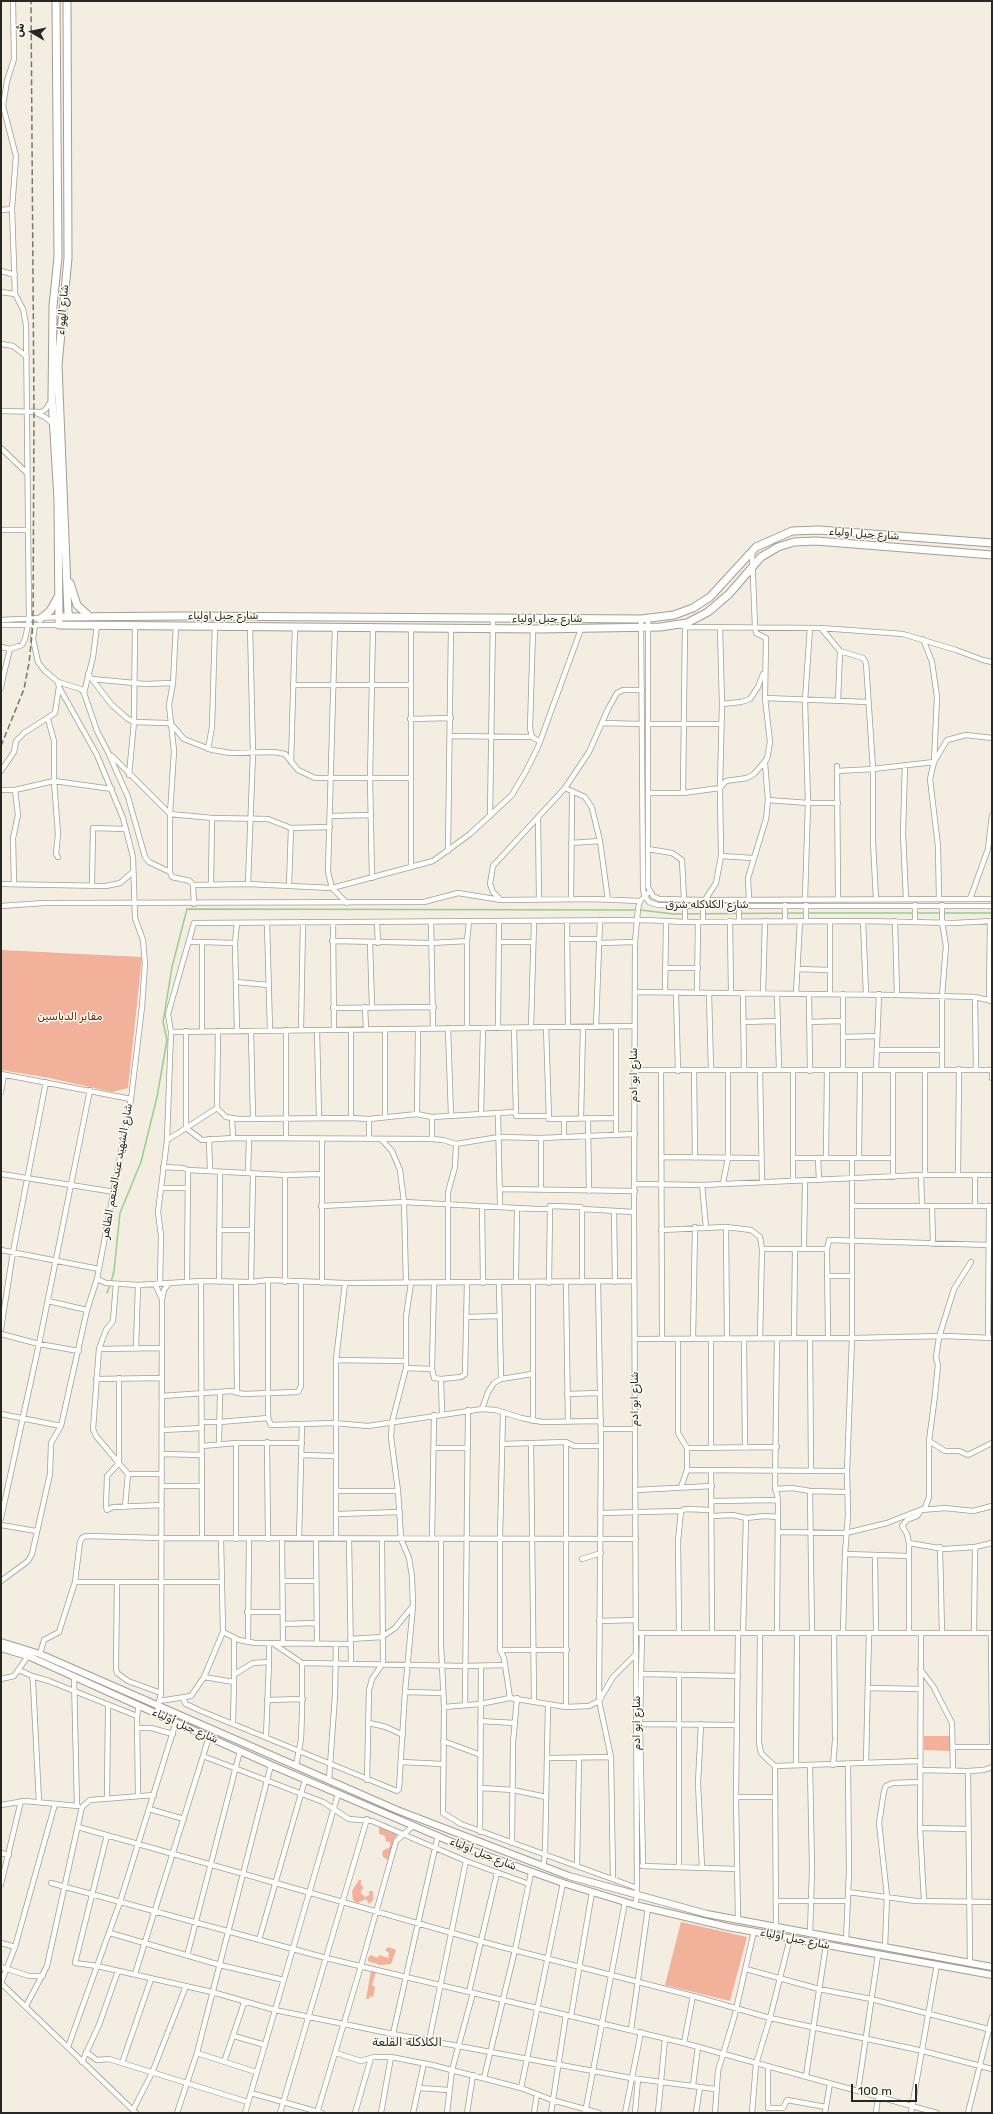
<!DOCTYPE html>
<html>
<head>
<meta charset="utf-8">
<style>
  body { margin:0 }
  #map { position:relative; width:993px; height:2114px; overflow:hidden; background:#f3eee1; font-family:Rubik,"Noto Sans Arabic",sans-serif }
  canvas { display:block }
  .frame { position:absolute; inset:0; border:2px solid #292722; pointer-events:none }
  .north { position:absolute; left:12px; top:12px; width:40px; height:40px; -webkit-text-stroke:3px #fefbf3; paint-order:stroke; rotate:279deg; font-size:11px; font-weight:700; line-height:16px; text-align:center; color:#292722 }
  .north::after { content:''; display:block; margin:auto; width:14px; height:18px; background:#292722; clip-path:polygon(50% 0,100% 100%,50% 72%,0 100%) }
  .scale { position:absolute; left:851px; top:2084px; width:66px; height:18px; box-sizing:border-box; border:2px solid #292722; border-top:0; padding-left:5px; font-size:12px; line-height:14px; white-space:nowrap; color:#292722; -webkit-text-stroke:3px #fefbf3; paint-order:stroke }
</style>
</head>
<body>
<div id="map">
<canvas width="993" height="2114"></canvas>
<div class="frame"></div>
<div class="north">ش</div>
<div class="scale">100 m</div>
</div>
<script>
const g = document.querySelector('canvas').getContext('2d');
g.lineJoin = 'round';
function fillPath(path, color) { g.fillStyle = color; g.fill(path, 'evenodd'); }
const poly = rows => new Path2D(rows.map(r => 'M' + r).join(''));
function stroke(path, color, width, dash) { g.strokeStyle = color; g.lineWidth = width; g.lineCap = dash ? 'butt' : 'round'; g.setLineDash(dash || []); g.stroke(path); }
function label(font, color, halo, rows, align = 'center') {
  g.font = font + ' Rubik,"Noto Sans Arabic",sans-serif'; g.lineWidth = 3; g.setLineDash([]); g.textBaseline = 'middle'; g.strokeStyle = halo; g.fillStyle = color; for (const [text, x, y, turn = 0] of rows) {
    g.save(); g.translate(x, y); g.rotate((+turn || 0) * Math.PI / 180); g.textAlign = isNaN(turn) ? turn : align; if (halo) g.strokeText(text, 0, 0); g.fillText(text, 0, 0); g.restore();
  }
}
const green = poly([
  [1,950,142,957,128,1088,112,1092,50,1078,1,1070],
  [924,1736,952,1736,951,1751,924,1750],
  [379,1826,397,1833,388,1860,383,1857,382,1853,384,1850,390,1847,390,1844,389,1841,386,1842,385,1836,379,1834],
  [359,1880,361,1880,361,1885,364,1888,361,1890,361,1893,365,1897,369,1895,369,1891,373,1891,373,1900,369,1904,366,1899,357,1903,353,1900,352,1891],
  [681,1922,747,1937,730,2001,665,1985],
  [388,1947,396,1950,391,1964,380,1965,368,1961,368,1958,371,1955,377,1958,380,1955,388,1958,389,1953,385,1950],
  [371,1971,376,1972,372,1985,375,1987,373,1997,370,1996,369,1999,366,1999]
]);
const stream = poly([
  [640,910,674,914,804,913],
  [808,913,940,913],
  [944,913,992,913],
  [111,1282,114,1271,120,1213,141,1162,157,1097,167,1040,163,1022,172,967,187,909,636,910],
  [107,1293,110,1285]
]);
const minor = poly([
  [1,210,12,209],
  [1,271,15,275],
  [1,292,15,294],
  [1,344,13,346,27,357],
  [1,411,41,412,45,410,52,400],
  [36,413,45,417,53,424],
  [1,448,27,473],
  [1,530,27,530],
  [641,619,643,888,644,895,649,902,658,905,685,906,992,906],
  [648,619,648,887,653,896,659,899,705,900,992,899],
  [1,620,59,617],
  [1,625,59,625],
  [35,625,33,639,38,662,44,670,58,682,59,687,97,755,123,818,133,857,135,918,143,940,145,964,142,1007,131,1099],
  [680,625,685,627,821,628,903,634,956,650,983,660,992,662],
  [335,626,328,872,332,888,347,903],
  [411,627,411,867],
  [720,628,722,704],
  [821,628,840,651,838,701],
  [533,629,530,728,532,737,539,741],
  [923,639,932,662,937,697,934,762,930,779,938,846,939,899],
  [1,647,10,649],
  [840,651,863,658,866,663,873,769,873,842,876,899],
  [88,674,112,705,128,719,134,722,167,723,172,725,184,739,212,750,231,753,274,752,285,754,298,770,315,778,410,778],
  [1,679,3,677,10,649,22,645,25,639,29,620,26,325,23,309,15,294,12,209,16,156,3,106,7,81,14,59,13,1],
  [92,679,145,684,173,683],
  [58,682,81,689,84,693,97,731,108,752,128,797,145,857,149,862,170,872,172,877,190,881,193,885,194,904],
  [293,685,410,685],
  [1,688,3,677],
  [84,693,93,657,97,625],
  [765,698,868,702],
  [48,719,54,741,54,781,58,834,56,854,58,857],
  [410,719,451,718],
  [602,723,642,724],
  [649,724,721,724],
  [451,736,532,737],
  [208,749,212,727,215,625],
  [112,756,170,814,212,818,268,819,291,828,330,827],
  [291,762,295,626],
  [905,765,903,833,906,899],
  [837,766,838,899],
  [1,771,14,752,16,741,24,733,55,713,59,687],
  [837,771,873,769,934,762,947,740,966,735,992,738],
  [129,775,134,722,135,625],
  [565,788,585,797,592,808,600,841,608,900],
  [1,790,15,790,54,781,112,789],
  [649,793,683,793,720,788,726,781,747,778,754,774,767,759,770,742,765,698,766,638,756,633,755,627,752,552],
  [683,793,685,627],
  [768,800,808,803,838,803],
  [330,816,371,815],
  [490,816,493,619],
  [538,817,539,899],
  [571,843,600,841],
  [648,849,672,853,682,860,684,899],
  [448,851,451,628],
  [721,856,753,858],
  [170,872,170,814,174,751,169,705,173,683,176,625],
  [372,878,370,779,373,627],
  [1,884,106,886,120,883,133,872],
  [14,884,13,838,18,815,15,790],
  [248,884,253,753,250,626],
  [92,885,93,828,126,829],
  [193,885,248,884,332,888,433,861,470,834,512,795,526,771,538,747,581,629],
  [211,885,212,818],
  [289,886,291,828],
  [500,899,493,892,490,884,493,866,565,788,589,752,608,709,617,693,623,690,642,690],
  [571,899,572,792],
  [749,899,748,878,766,819,768,800,765,763],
  [805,899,808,803,805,700,810,628],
  [970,899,988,849,992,815],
  [705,900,716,883,721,856,720,788,722,704,741,702,750,699,758,687,763,674],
  [785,905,785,921],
  [1,906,44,903,424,902,458,893,501,900,592,899,640,901],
  [703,906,703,922],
  [431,921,433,1029],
  [567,921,568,1027],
  [730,921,731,993],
  [739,921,739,906],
  [806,921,806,905],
  [830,921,830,994],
  [863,921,866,994],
  [895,921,897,995],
  [915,921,915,905],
  [333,922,334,1030],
  [377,922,378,943],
  [685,922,685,906],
  [267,923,270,1030],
  [568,939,599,939,600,943,635,942],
  [332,941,432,943,467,941],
  [189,942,202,942],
  [499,942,533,942],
  [370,943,372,1007],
  [665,968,698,968],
  [798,969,830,970],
  [236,982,268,985],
  [635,992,897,995,975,997,992,1001],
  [665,992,666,922],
  [676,993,678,1071],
  [697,993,698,922],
  [709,993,711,1070],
  [743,993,744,1070],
  [763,993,765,921],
  [777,994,779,1070],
  [796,994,800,921],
  [809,994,810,1071],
  [975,997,976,1069],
  [989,1000,990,921],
  [365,1007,366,1029],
  [333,1008,434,1007],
  [743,1022,777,1021],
  [809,1022,843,1021],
  [546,1027,549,1119],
  [596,1027,600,920],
  [448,1028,451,1115],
  [467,1028,467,941,469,921],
  [498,1028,499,921],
  [514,1028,516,1114],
  [531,1028,534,922],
  [385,1029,385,1117],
  [301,1030,303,922],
  [317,1030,319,1117],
  [202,1031,202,942,235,943],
  [237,1031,235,943,237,923],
  [251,1031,253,1117],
  [171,1032,634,1026],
  [843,1037,877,1036],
  [877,1050,942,1050],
  [942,1069,942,996,946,946,942,922,942,905],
  [635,1070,992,1070],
  [760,1070,762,1182],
  [843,1070,843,994],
  [876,1070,879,994],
  [925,1070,925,1175],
  [992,1070,992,1078],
  [661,1071,662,1339],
  [694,1071,695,1158],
  [1,1074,131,1099,97,1279,106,1283,138,1285,201,1281,251,1282,268,1280,345,1283,634,1281],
  [1,1092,4,1075],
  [217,1108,226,1117,238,1119,351,1118,351,1030],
  [417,1114,418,1029],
  [481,1114,483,1028],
  [498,1114,500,1206],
  [232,1118,233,1138],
  [351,1118,369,1119,417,1114,432,1117,515,1112,516,1116,547,1116,549,1119,616,1118,616,1134],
  [581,1118,583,1027],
  [588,1118,589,1191],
  [616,1118,616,1027],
  [369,1119,369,1139],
  [564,1119,564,1137],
  [186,1128,217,1108,218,1031],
  [186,1128,186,1031],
  [286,1138,286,1030],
  [209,1139,210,1171],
  [322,1139,322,1283],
  [381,1139,392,1151,400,1170,404,1202,406,1283],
  [432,1139,432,1117],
  [167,1140,186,1128,202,1140,233,1138,432,1139,443,1140,456,1144,499,1137,541,1138,635,1134],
  [662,1157,761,1158],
  [793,1158,893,1158],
  [818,1158,819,1180],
  [826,1158,827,1070],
  [859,1158,860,1070],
  [163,1167,183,1168,188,1170],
  [248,1173,249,1139],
  [1,1174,115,1192],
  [958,1174,959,1069],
  [285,1175,285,1282],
  [921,1175,922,1206],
  [893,1177,893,1070],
  [793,1181,793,1070],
  [723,1183,728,1158,728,1071],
  [635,1184,702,1185,921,1175,992,1175],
  [702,1185,706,1227],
  [162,1188,187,1188],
  [500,1189,635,1191],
  [541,1190,541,1138],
  [321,1206,404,1202,536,1209,550,1209,550,1206,581,1207,582,1209,634,1212],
  [482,1206,483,1283],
  [852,1206,992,1206],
  [932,1206,933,1244],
  [975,1206,975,1175],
  [614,1212,615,1282],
  [726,1227,727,1339],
  [219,1230,252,1230],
  [661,1230,726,1227,751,1230,760,1237,762,1249,827,1249,829,1240,989,1245],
  [804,1249,805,1181],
  [827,1249,828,1338],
  [1,1250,99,1269],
  [827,1276,852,1276],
  [268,1280,268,1418,271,1425,335,1423,368,1426,482,1409,496,1410,521,1418,542,1422,601,1421],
  [201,1281,202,1538],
  [187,1282,188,1170,285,1175,321,1174],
  [219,1282,220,1172],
  [236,1282,237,1393],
  [251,1282,253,1174],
  [516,1282,517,1208],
  [566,1282,568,1422],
  [582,1282,582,1209],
  [598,1282,601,1446,599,1701,611,1757,613,1878],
  [448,1283,448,1192,455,1167,456,1144],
  [499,1283,501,1379],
  [549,1283,550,1209],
  [116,1284,113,1321,106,1330,99,1349,93,1429,96,1436,128,1474,162,1474],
  [155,1284,162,1299],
  [160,1284,161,1236,158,1212,167,1140,171,1032,168,1014,194,923,646,920,685,922,863,921,954,923,992,921],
  [48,1301,87,1310],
  [467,1317,499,1316],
  [1,1329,13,1252,46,1082],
  [1,1334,39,1344,79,1351],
  [794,1338,795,1249],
  [810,1338,811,1470],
  [988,1338,989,1206],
  [635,1339,852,1338,945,1336,992,1338],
  [678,1339,678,1433,687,1448,687,1470,681,1487],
  [693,1339,695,1227],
  [744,1339,745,1448],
  [760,1339,762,1249],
  [136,1348,138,1285],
  [99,1349,162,1348],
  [336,1360,405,1361],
  [406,1368,432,1369,434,1378,441,1379,442,1414],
  [432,1369,434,1283],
  [119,1378,119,1463,107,1476,106,1507,107,1510,113,1507,162,1505],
  [96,1379,162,1378],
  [441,1379,461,1377,465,1374,467,1282],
  [567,1394,600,1393],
  [162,1396,232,1391,243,1394,298,1392,301,1386,301,1282],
  [482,1409,488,1392,494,1383,501,1379,532,1374],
  [503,1412,500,1539,500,1650,504,1658,510,1698],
  [1,1414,61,1426],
  [533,1421,533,1283],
  [202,1422,220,1422,268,1418],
  [601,1429,635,1429],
  [162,1430,202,1428],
  [929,1441,945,1451,959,1451,968,1455,992,1443],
  [267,1442,268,1539],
  [566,1442,566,1707],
  [219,1443,220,1392],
  [236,1443,302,1443],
  [531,1443,534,1701],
  [502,1444,566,1442,574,1446,601,1446],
  [202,1446,236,1443,236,1539],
  [434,1448,468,1448],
  [687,1448,777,1447],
  [711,1448,711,1340],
  [162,1454,202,1455],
  [302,1455,336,1456],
  [687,1470,847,1471],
  [711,1470,712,1633],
  [162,1486,202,1486],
  [775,1489,792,1488,810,1491,848,1492],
  [636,1490,712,1486],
  [337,1491,398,1491,401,1539,409,1558,412,1576,413,1606,405,1692,443,1693],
  [398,1491,391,1437,392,1422,406,1368,406,1317,411,1283],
  [810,1491,812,1633],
  [711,1501,778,1500],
  [125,1507,128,1474],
  [600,1513,681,1511],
  [337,1514,400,1512],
  [711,1516,733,1515,746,1518],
  [1,1518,39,1344,90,1090],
  [1,1525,36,1531],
  [778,1532,846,1533,887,1523,925,1508,929,1497,929,1441,935,1395,938,1365,936,1358,939,1337,954,1289,971,1262],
  [282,1539,283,1644],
  [299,1539,302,1424],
  [316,1539,317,1644],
  [336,1539,336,1360,345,1283],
  [349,1539,351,1663],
  [432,1539,434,1415],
  [441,1539,441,1644,444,1707,443,1813,461,1824,637,1888],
  [909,1543,944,1549,975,1547,992,1543],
  [940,1547,942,1633],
  [845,1554,909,1556],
  [875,1556,876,1632],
  [582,1559,601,1553],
  [1,1581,28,1561,32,1554,50,1474,51,1443,61,1426,87,1310,97,1279],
  [283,1581,316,1581],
  [75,1582,80,1542,82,1538,86,1536,161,1538,636,1539],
  [117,1582,116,1668,117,1673,128,1681,161,1693],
  [247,1612,283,1612],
  [599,1621,636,1620],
  [283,1624,316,1623],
  [223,1632,239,1640,255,1643,350,1644],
  [679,1632,678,1541,681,1511,685,1509,711,1510],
  [974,1632,975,1547],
  [636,1633,992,1633],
  [642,1633,640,1724,643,1866],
  [743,1633,746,1518,765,1516,778,1517],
  [760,1633,759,1743,761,1753,768,1760,775,1766,920,1761],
  [777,1633,778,1500,775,1484,777,1339],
  [834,1633,835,1737],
  [843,1633,845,1554,848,1515,847,1471,852,1338,852,1158],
  [909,1633,909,1543,907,1534,902,1526,907,1520,917,1516,921,1510,945,1508,973,1511,992,1506],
  [921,1633,920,1828,924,1901],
  [991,1633,992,1745],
  [350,1639,382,1637,395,1628,412,1607],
  [248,1642,249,1539],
  [274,1644,302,1663,466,1666,504,1665],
  [500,1650,567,1650],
  [40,1654,44,1640,59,1632,75,1582,221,1582],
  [920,1669,933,1686,952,1723,953,1771],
  [19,1670,32,1676,33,1682,39,1802],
  [235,1674,253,1663,269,1662,269,1644],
  [642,1674,738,1676],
  [679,1675,679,1867],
  [32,1676,49,1681,137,1716],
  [74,1677,77,1806],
  [204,1677,234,1682,233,1724],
  [1,1679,14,1676,28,1656],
  [234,1682,234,1638],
  [869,1688,920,1689],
  [183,1699,186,1704,201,1711,397,1791,399,1789,405,1692],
  [267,1700,303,1699],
  [159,1701,191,1696,204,1677,223,1632,221,1539],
  [465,1705,468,1410],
  [444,1707,480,1704,510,1698,566,1707,589,1706,599,1701,613,1677,636,1654],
  [157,1713,161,1693,162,1299,164,1290,169,1283],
  [480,1721,515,1723],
  [369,1723,386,1727,403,1735],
  [640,1724,737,1725],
  [701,1724,698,1783,702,1868],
  [137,1728,151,1728,173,1734],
  [266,1737,269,1662],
  [443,1741,481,1755],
  [953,1747,992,1747],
  [203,1756,323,1802,349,1819,372,1821,466,1861,429,2041],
  [548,1758,611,1757],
  [401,1762,443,1764],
  [866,1763,869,1633],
  [796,1765,797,1633],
  [833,1765,835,1741],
  [296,1766,301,1739,302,1712,302,1663],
  [775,1766,776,1927],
  [920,1770,968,1771,984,1770,992,1767],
  [968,1771,970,1963],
  [329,1780,335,1695,336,1644],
  [367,1780,369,1690,372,1679,383,1663,382,1539],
  [481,1788,513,1790,546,1797],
  [138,1796,137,1716,139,1705],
  [736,1797,775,1797],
  [107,1798,108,1705],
  [1,1805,25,1801,78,1806],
  [149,1809,184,1819],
  [78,1827,498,1946,693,1996,770,2018,923,2051,992,2069],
  [920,1828,968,1829],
  [480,1832,481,1666],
  [107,1835,75,1963,97,1966,212,1992,275,2010,393,2034,631,2078,715,2089],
  [512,1843,513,1743,517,1698],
  [1,1853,9,1855],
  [466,1861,529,1884],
  [577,1866,579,1758],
  [642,1866,737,1869],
  [543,1867,545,1855,548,1704],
  [51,1883,326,1958,684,2043,937,2113],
  [1,1884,21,1801],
  [848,1892,916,1901,992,1902],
  [776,1901,848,1901],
  [635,1905,637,1896,634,1212,635,942,638,909,640,901,649,892],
  [738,1919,736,1797,738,1633],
  [110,1933,220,1965,284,1980],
  [810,1934,812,1869,810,1765],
  [259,1940,305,1780],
  [846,1941,849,1872,848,1764],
  [1,1943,15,1947],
  [885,1947,887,1896,879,1823,884,1791,886,1786,893,1783,920,1782],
  [187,1956,240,1751],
  [1,1967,29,1976,43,1976],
  [746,1969,819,1989,871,1999,992,2030],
  [135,1974,209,1737],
  [1,1983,136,2113],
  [1,1983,15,1947,55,1804],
  [469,1992,497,1873],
  [26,2006,47,1966,82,1807,90,1800,154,1795],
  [571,2016,592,1892],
  [631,2030,648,1908],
  [393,2034,438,1835],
  [234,2036,265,2045],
  [684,2043,693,1996],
  [68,2047,120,1902,176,1722],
  [86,2052,97,2060,109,2059,248,2102],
  [197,2053,256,2072],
  [336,2053,361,2061,374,2057,391,2057,432,2065,521,2088,552,2100,599,2113],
  [82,2062,99,2025,118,1971],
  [224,2062,244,2003],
  [122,2063,151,1979],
  [768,2067,768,2108,783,2108,787,2100,826,2107],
  [806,2076,826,1945],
  [484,2078,515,1950,531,1873],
  [693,2085,698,2047],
  [419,2088,448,2090],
  [521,2088,563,1883],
  [858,2091,878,1955],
  [251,2093,322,2113],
  [133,2110,152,2073,186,1986],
  [177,2113,197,2053,271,1765],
  [245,2113,338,1794],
  [280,2113,367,1819],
  [317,2113,361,1966,396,1841,413,1826],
  [355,2113,371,2058],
  [381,2113,391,2057],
  [413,2113,424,2063],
  [447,2113,452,2070,473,1993],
  [467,2113,473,2075],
  [534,2113,537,2094],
  [551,2113,566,2015],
  [585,2113,625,1902],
  [625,2113,641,2032],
  [635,2113,638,2079],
  [658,2113,665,2039],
  [696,2113,700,2087],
  [715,2113,718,2071,734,2018,754,1931],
  [752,2113,756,2064,770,2018,790,1938],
  [825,2113,830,2083],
  [876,2113,878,2097],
  [911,2113,937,1964],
  [968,2113,992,2017]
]);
const major = poly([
  [1,1642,40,1654,397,1810,569,1876,707,1914,992,1967],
  [1,1648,28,1656,271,1765,468,1849,563,1883,635,1905,728,1927,992,1975]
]);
const highway = poly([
  [56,1,58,257,53,306,52,399,58,500,59,625,538,629,660,627,687,623,708,612,729,594,761,557,778,547,794,542,816,541,992,555],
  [67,1,68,258,58,365,68,613,71,617],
  [70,583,77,605,89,616],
  [59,617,181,616,641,619,674,615,693,608,710,597,756,547,792,531,819,530,992,543],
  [40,619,50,611,58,597]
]);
const rail = poly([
  [1,746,24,689,29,663,33,625,34,413,31,1]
]);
const streetNames = [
  ["شارع الهواء",63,310,-85],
  ["شارع جبل اولياء",864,534,4],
  ["شارع جبل اولياء",223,616],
  ["شارع جبل اولياء",547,619],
  ["شارع الكلاكله شرق",707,905],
  ["شارع ابو ادم",634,1075,-90],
  ["شارع الشهيد عبدالمنعم الطاهر",117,1171,-80],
  ["شارع ابو ادم",635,1399,-90],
  ["شارع ابو ادم",637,1723,-90],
  ["شارع جبل أولياء",185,1726,24],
  ["شارع جبل أولياء",483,1854,22],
  ["شارع جبل أولياء",795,1939,11]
];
const parkNames = [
  ["مقابر الدباسين",70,1017]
];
const neighbourhoodNames = [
  ["الكلاكلة القلعة",407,2043]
];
fillPath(green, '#f1b19a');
stroke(stream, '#98ce8d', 1.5);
stroke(minor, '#a39e92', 6);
stroke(major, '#a39e92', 8);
stroke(highway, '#a39e92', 9);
stroke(minor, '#fff', 4.5);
stroke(major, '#fff', 6);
stroke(highway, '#fff', 7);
stroke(rail, '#79766e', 1.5, [6, 3]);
label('11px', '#292722', '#fefbf3', streetNames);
label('11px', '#6b2405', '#fefbf3', parkNames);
label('12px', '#292722', '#fefbf3', neighbourhoodNames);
</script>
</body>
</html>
